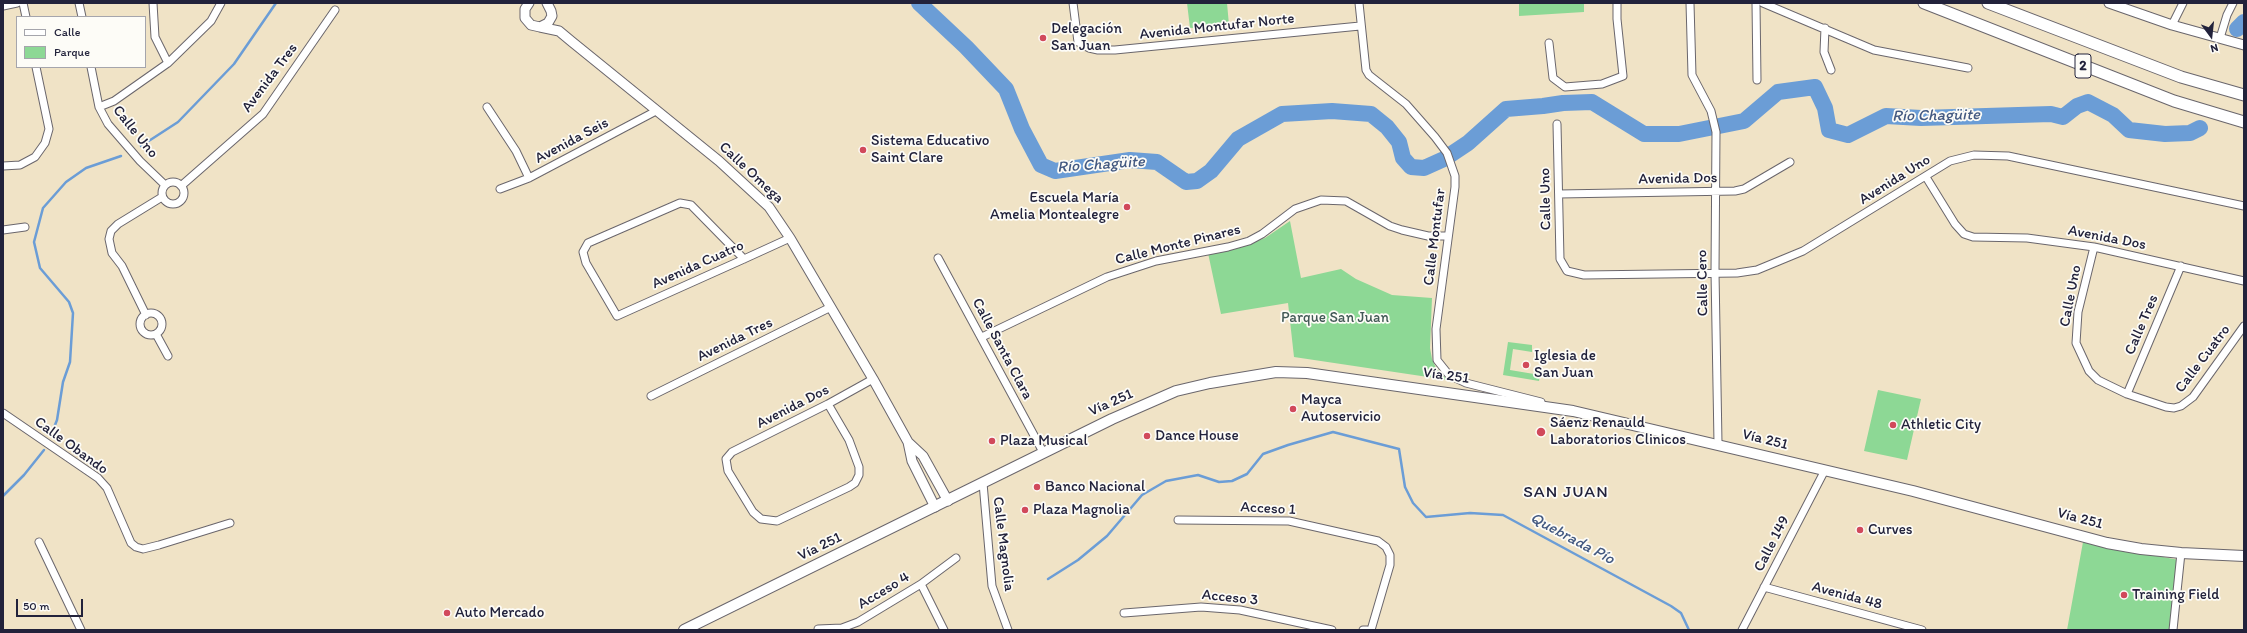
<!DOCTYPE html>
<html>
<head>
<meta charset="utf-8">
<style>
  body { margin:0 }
  #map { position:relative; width:2247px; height:633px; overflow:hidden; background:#f0e3c6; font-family:Itim,sans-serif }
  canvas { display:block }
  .frame { position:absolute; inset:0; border:4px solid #22223b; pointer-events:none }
  .legend { position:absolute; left:16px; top:16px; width:130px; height:52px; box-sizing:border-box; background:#fdfcf7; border:1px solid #a5a5ac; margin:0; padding:5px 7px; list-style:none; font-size:12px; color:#22223b }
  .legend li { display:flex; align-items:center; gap:8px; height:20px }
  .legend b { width:20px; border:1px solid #a5a5ac }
  .north { position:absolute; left:2191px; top:16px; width:40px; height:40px; -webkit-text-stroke:3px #fdfcf7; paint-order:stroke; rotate:165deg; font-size:11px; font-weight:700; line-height:16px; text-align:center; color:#22223b }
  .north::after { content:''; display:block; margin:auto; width:14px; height:18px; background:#22223b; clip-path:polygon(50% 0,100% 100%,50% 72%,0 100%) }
  .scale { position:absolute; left:16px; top:599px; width:67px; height:18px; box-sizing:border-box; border:2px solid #22223b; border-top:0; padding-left:5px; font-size:12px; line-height:14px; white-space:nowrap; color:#22223b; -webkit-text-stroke:3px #fdfcf7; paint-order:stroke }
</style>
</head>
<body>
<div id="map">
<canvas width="2247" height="633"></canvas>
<div class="frame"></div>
<ul class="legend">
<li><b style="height:5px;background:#fff"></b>Calle</li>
<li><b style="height:11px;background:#8dd895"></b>Parque</li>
</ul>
<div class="north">N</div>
<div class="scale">50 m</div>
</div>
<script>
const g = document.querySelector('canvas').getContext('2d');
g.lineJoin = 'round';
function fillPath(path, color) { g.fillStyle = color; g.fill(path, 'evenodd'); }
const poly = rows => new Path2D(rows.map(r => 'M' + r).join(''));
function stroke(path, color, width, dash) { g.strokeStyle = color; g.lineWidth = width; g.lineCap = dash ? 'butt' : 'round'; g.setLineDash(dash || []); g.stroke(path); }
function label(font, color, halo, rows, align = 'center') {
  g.font = font + ' Itim,sans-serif'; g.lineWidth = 3.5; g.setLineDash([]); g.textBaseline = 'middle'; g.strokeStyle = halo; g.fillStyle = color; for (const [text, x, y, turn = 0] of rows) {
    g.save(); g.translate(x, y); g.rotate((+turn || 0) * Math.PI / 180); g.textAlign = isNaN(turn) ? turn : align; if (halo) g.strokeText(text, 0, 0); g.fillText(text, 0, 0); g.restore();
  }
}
const green = poly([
  [1187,3,1227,3,1229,25,1190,28],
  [1519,3,1584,3,1584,12,1519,16],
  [1290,221,1301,278,1341,269,1356,279,1392,295,1432,298,1430,348,1432,359,1436,368,1448,380,1294,357,1288,303,1221,314,1208,253,1239,248,1265,238],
  [1508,342,1532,345,1532,352,1513,349,1510,370,1540,375,1539,381,1503,375],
  [1878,390,1921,399,1907,460,1864,451],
  [2083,542,2179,560,2171,630,2067,630]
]);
const stream = poly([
  [141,146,178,122,234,64,276,3],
  [51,435,57,420,63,382,70,362,73,313,69,302,40,268,34,242,43,208,66,182,86,168,121,156],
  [3,496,24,475,44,450],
  [1048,579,1078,560,1107,536,1142,495,1166,481,1198,475,1219,482,1232,481,1247,474,1263,454,1288,445,1333,432,1399,449,1405,487,1413,503,1426,517,1470,513,1503,515,1671,606,1681,613,1689,630]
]);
const river = poly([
  [919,3,966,47,1006,89,1022,129,1041,165,1055,171,1130,160,1157,162,1186,182,1197,181,1211,171,1238,139,1282,114,1332,111,1371,114,1387,127,1399,142,1403,158,1411,167,1424,168,1444,159,1468,143,1506,109,1543,106,1563,103,1592,102,1644,134,1679,134,1744,121,1778,92,1815,87,1825,108,1829,130,1848,135,1886,116,1921,118,2051,114,2063,117,2077,106,2088,102,2113,115,2129,130,2165,134,2190,133,2200,128],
  [2237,29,2244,22]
]);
const minor = poly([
  [23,3,26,17],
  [79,3,82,17],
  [153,3,155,37,168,63],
  [1073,3,1078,42,1089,48,1098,50,1115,50,1360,26],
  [1359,3,1366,70,1369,75,1406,104,1435,137,1447,153,1455,176,1455,187,1436,329,1437,360,1449,375,1466,383,1541,402],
  [1690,3,1692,75,1711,111,1716,132,1715,272,1718,443],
  [1756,3,1757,80],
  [1763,3,1874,50,1968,68],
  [3,6,17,3],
  [2172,25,2183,3],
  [1825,28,1824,52,1831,70],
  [2220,38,2227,15,2233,3],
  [1549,43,1553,78,1565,87,1602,84,1623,76,1617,19,1617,3],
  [91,67,99,107,108,124,140,161,165,185],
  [99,107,114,101,168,63,211,21,221,3],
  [487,107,516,151,529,178],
  [1557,124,1560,259,1567,271,1584,275,1737,273,1757,270,1803,251,1950,161,1974,155,2008,156,2244,206],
  [3,166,20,165,35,157,45,143,49,129,36,67],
  [1926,177,1955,224,1964,234,1973,237,2027,238,2094,247,2244,281],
  '162 193a11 11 0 1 1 22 0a11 11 0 1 1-22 0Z',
  [181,186,263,114,335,10],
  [500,189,529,178,656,111],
  [1559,194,1735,191,1744,189,1790,162],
  [3,230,25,227],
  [2094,247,2078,312,2076,343,2089,371,2098,380,2127,394,2166,407,2174,408,2181,406,2193,397,2244,326],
  [938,258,1043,452],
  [744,259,691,205,680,203,588,243,583,252,586,263,617,316,744,259,790,238],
  '140 324a11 11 0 1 1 22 0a11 11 0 1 1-22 0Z',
  [146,315,122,266,112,253,109,239,111,231,118,224,162,197],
  [156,334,168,356],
  [982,337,1107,277,1156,261,1228,247,1249,241,1262,234,1295,209,1321,200,1346,201,1390,226,1402,230,1428,236,1448,236],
  [2127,394,2181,266],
  [651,396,831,307],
  [828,404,849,440,859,467,859,475,855,483,849,487,777,521,761,519,753,512,728,471,726,459,732,452,828,404,873,379],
  [3,413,98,478,107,488,131,543,136,547,143,549,159,545,230,523],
  [983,483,992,586,1008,630],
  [1178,520,1289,521,1378,541,1386,547,1390,555,1390,565,1371,630],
  [39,542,81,630],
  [921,584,944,630],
  [1764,587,1922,630],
  [1124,613,1201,607,1240,610,1332,630],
  [818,629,842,628,858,622,921,584,956,558],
  [1363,630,1367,630],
  [1742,630,1825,470],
  [2173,630,2181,553]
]);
const tertiary = poly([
  [529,3,525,9,525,18,531,25,540,27,548,23,552,16,551,11,547,3],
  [2109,3,2172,25,2244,45],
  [540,27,559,31,571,41,719,161,769,207,790,238,873,379,908,442,912,461,935,507],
  [908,442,923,456,948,501]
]);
const secondary = poly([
  [684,630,1112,419,1176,391,1210,383,1276,372,1307,373,1573,411,1913,491,2107,543,2141,549,2181,553,2244,556]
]);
const trunk = poly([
  [1924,3,2174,101,2244,122],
  [1988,3,2181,77,2244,95]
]);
const markers = [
  [1043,38,4,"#d1495b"],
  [863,150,4,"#d1495b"],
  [1127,207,4,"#d1495b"],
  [1526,365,4,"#d1495b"],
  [1293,409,4,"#d1495b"],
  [1893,425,4,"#d1495b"],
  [1541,432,5,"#d1495b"],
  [1147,436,4,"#d1495b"],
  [992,441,4,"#d1495b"],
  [1037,487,4,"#d1495b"],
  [1025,510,4,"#d1495b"],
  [1860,530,4,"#d1495b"],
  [2124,595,4,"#d1495b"],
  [447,613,4,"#d1495b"]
];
const shields = [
  [2083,66,16]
];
const shieldNames = [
  ["2",2083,66]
];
const streetNames = [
  ["Avenida Montufar Norte",1217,27,-6],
  ["Avenida Tres",270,78,-53],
  ["Calle Uno",135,132,51],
  ["Avenida Seis",572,141,-28],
  ["Calle Omega",751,173,43],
  ["Avenida Dos",1678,179,-1],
  ["Avenida Uno",1895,180,-32],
  ["Calle Uno",1546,199,-91],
  ["Calle Montufar",1435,237,-83],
  ["Avenida Dos",2107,238,11],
  ["Calle Monte Pinares",1178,245,-14],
  ["Avenida Cuatro",698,265,-24],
  ["Calle Cero",1703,283,-91],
  ["Calle Uno",2071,296,-79],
  ["Calle Tres",2142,325,-67],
  ["Avenida Tres",735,340,-26],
  ["Calle Santa Clara",1002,349,62],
  ["Calle Cuatro",2203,359,-53],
  ["Vía 251",1446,376,8],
  ["Vía 251",1111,403,-24],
  ["Avenida Dos",793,407,-27],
  ["Vía 251",1765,440,14],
  ["Calle Obando",71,446,36],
  ["Acceso 1",1268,509,3],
  ["Vía 251",2080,519,15],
  ["Calle Magnolia",1003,544,83],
  ["Calle 149",1772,544,-63],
  ["Vía 251",820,547,-26],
  ["Acceso 4",884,591,-31],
  ["Avenida 48",1847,596,15],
  ["Acceso 3",1230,598,6]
];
const poiNames = [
  ["Delegación",1051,29],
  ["San Juan",1051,46],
  ["Sistema Educativo",871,141],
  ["Saint Clare",871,158],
  ["Escuela María",1119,198,"right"],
  ["Amelia Montealegre",1119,215,"right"],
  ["Iglesia de",1534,356],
  ["San Juan",1534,373],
  ["Mayca",1301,400],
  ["Autoservicio",1301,417],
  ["Sáenz Renauld",1550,423],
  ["Laboratorios Clinicos",1550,440],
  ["Athletic City",1901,425],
  ["Dance House",1155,436],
  ["Plaza Musical",1000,441],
  ["Banco Nacional",1045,487],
  ["Plaza Magnolia",1033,510],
  ["Curves",1868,530],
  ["Training Field",2132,595],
  ["Auto Mercado",455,613]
];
const parkNames = [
  ["Parque San Juan",1335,318]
];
const waterNames = [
  ["Río Chagüite",1936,116,-1],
  ["Río Chagüite",1101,165,-4],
  ["Quebrada Pío",1572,539,28]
];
const quarterNames = [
  ["SAN JUAN",1566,493]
];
fillPath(green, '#8dd895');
stroke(stream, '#6b9dd6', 2.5);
stroke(river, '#6b9dd6', 16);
stroke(minor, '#6a666c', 9);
stroke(tertiary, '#6a666c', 11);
stroke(secondary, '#6a666c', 12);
stroke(trunk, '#6a666c', 13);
stroke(minor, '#fff', 7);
stroke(tertiary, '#fff', 9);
stroke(secondary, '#fff', 10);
stroke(trunk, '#fff', 11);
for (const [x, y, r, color] of markers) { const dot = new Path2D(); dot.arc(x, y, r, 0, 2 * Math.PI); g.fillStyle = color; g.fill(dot); stroke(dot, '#fdfcf7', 1.5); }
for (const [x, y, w] of shields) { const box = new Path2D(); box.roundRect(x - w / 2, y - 12, w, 24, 3); g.fillStyle = '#fdfcf7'; g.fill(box); stroke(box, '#22223b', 1); }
label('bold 14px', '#22223b', null, shieldNames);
label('15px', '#22223b', '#fdfcf7', streetNames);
label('15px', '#22223b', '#fdfcf7', poiNames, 'left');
label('15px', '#425956', '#fdfcf7', parkNames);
label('italic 16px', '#435981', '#fdfcf7', waterNames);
g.letterSpacing = '1px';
label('17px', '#22223b', '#fdfcf7', quarterNames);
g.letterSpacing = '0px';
</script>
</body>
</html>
